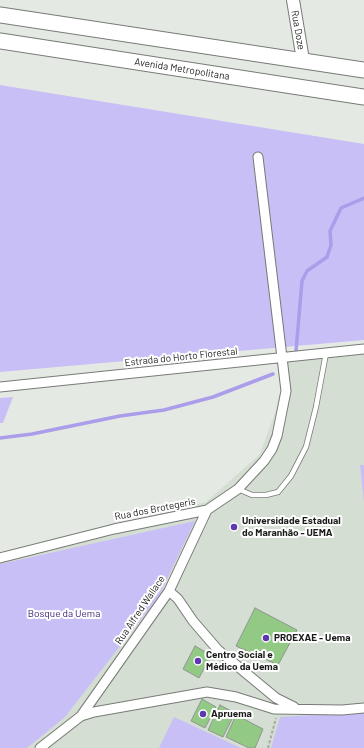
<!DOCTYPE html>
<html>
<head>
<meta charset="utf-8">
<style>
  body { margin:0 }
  canvas { display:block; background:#e5e9e4 }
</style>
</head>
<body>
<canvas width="364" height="748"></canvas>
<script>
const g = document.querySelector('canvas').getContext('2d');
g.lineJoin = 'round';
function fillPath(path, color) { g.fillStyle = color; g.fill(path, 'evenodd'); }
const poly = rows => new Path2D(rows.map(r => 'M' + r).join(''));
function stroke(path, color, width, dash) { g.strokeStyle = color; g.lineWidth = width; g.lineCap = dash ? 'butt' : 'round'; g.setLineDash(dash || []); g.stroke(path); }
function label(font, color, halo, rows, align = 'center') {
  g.font = font + ' Barlow,sans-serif'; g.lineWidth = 4; g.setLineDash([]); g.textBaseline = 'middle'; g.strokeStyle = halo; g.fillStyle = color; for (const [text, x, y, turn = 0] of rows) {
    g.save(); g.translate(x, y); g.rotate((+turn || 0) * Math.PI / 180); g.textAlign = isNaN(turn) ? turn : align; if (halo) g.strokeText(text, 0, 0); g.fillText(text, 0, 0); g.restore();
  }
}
const built = poly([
  [364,347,364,748,0,748,0,553,206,502,260,454,275,413,289,355]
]);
const green = poly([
  [0,85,364,144,364,340,0,372],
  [13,397,3,423,0,423,0,398],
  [360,465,364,465,364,502],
  [195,521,159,596,65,717,27,748,0,748,0,564],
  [364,712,364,748,271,748,280,717],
  [174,717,241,748,159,748]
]);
const stream = poly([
  [296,351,302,281,307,271,327,257,331,245,330,231,341,208,364,198],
  [0,438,32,434,120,416,164,410,213,397,273,374]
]);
const building = poly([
  [255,608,297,630,278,665,236,646,255,608],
  [195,646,211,655,199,678,183,669,195,646],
  [202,699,216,707,205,728,191,721,202,699],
  [220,705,235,713,223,737,208,730,220,705],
  [236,715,263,729,255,748,249,748,226,737,236,715]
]);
const path = poly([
  [205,666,212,667,218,663],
  [268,748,276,718]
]);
const service = poly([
  [238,489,252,495,266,495,278,492,291,476,306,447,316,407,326,353]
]);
const minor = poly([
  [0,387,364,349],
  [0,558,114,529,207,510,238,489,264,461,272,449,277,436,286,391,258,157],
  [169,591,178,599,193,621,218,650,276,698,294,707],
  [81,716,169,591,207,510],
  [40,748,81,716,94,712,207,692,236,697,274,709,342,710,364,708]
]);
const tertiary = poly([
  [293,0,303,60]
]);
const primary = poly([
  [0,15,364,70],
  [0,41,364,97]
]);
const markers = [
  [234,527,4,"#5e38b0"],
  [266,638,4,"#5e38b0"],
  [198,661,4,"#5e38b0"],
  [203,714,4,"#5e38b0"]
];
const streetNames = [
  ["Rua Doze",298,30,80],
  ["Avenida Metropolitana",182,69,9],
  ["Estrada do Horto Florestal",181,357,-6],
  ["Rua dos Brotegeris",155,509,-11],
  ["Rua Alfred Wallace",140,610,-56]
];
const poiNames = [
  ["Universidade Estadual",242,521],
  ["do Maranhão - UEMA",242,533],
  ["PROEXAE - Uema",274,638],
  ["Centro Social e",206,655],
  ["Médico da Uema",206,667],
  ["Apruema",211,714]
];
const parkNames = [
  ["Bosque da Uema",64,614]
];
fillPath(built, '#d5ded3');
fillPath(green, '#c8bff6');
stroke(stream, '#ab9dea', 3.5);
fillPath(building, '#91c985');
stroke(building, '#919591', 1);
stroke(service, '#777b76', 6);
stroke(minor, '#777b76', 11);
stroke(tertiary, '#777b76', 14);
stroke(primary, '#777b76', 17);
stroke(path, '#a6a9a5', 2, [3, 2]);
stroke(service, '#fff', 4.5);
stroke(minor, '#fff', 9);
stroke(tertiary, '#fff', 12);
stroke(primary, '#fff', 15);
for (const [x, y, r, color] of markers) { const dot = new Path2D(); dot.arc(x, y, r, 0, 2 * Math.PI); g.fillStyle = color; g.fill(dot); stroke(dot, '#fff', 1.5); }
label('10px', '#1a1c1a', '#fff', streetNames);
label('bold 10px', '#1a1c1a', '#fff', poiNames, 'left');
label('10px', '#3d2078', '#fff', parkNames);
</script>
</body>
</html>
